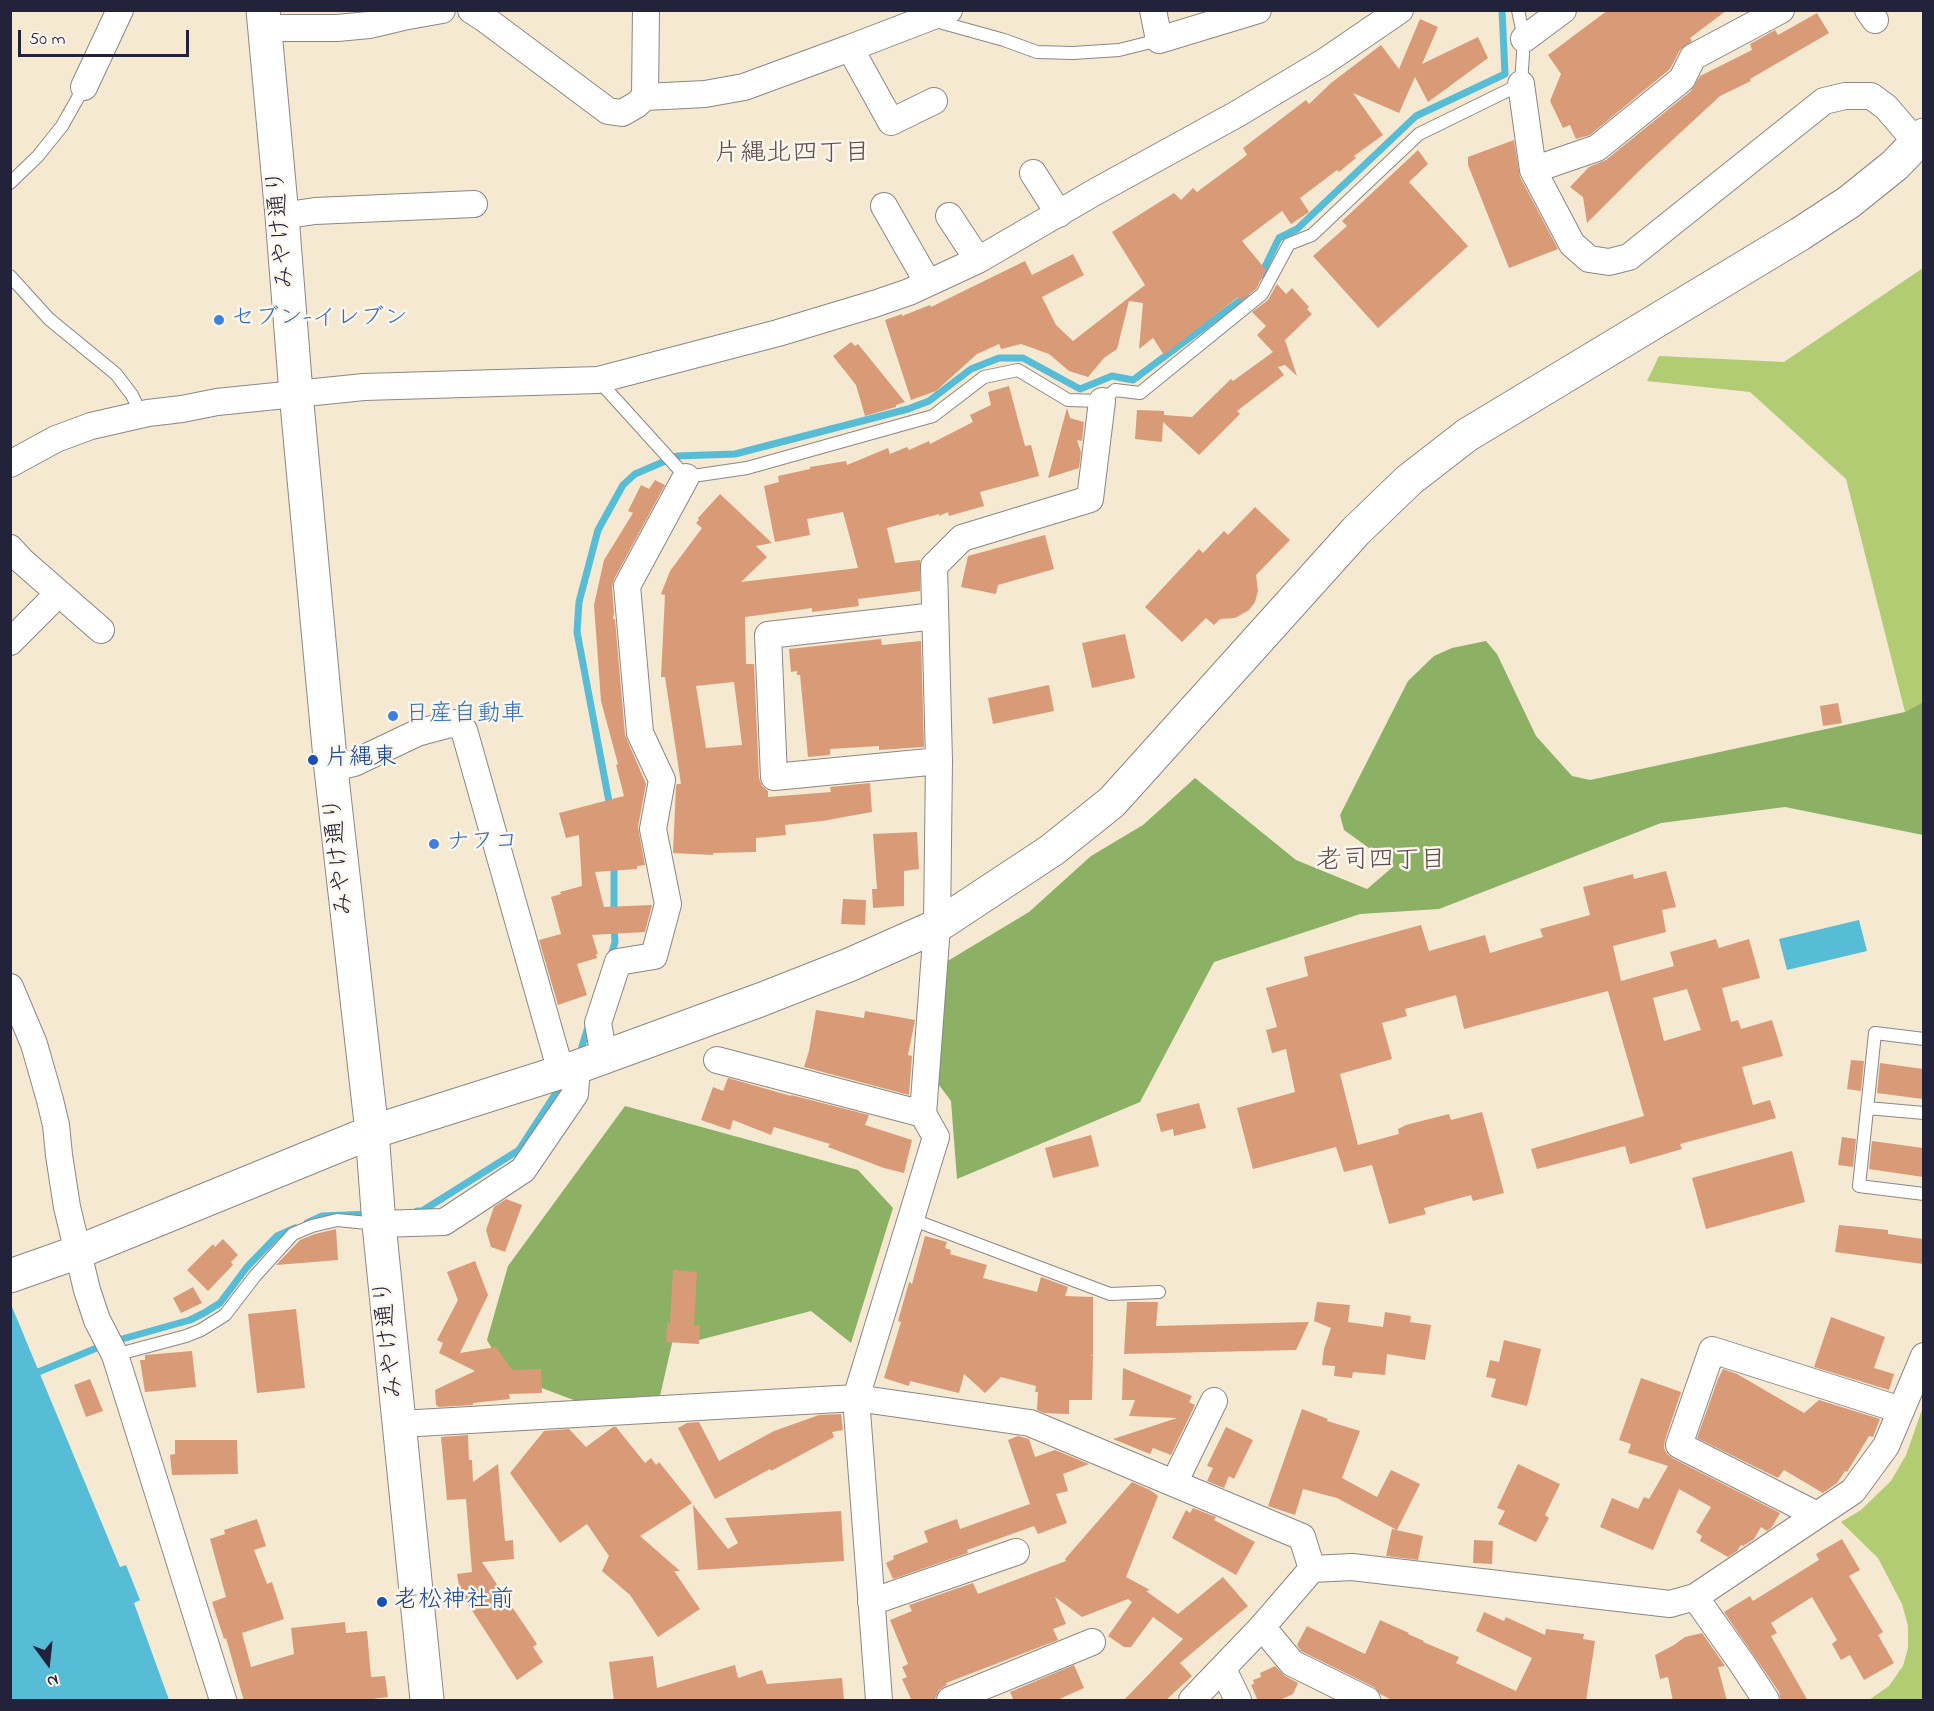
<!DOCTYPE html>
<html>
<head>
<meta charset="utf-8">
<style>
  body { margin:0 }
  #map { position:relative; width:1934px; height:1711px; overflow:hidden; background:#f5e9d2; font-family:"Indie Flower",sans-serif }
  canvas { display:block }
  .frame { position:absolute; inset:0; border:12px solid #22223b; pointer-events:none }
  .north { position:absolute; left:18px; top:1633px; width:60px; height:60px; -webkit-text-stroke:4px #fbf7ec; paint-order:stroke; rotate:165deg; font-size:16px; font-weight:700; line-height:24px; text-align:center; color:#22223b }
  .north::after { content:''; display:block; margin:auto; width:21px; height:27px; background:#22223b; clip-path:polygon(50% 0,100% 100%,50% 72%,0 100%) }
  .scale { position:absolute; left:18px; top:30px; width:171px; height:27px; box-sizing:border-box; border:3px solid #22223b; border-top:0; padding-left:8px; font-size:18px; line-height:21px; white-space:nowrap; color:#22223b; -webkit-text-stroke:4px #fbf7ec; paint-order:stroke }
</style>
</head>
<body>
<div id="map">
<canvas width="1934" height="1711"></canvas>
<div class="frame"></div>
<div class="north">N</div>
<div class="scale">50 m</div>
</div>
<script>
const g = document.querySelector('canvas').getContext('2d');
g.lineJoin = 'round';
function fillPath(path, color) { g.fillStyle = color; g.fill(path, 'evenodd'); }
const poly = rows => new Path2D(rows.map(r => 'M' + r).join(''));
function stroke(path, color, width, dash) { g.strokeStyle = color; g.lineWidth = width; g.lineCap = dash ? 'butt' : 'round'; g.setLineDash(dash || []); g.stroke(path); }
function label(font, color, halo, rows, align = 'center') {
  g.font = font + ' "Indie Flower","Klee One",sans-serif'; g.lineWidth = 5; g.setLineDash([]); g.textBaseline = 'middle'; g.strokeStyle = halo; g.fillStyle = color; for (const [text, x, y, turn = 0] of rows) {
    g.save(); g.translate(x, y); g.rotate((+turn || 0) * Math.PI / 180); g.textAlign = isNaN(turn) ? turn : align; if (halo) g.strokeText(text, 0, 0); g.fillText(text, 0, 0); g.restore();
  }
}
const green = poly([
  [1923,268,1923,702,1905,712,1846,479,1750,392,1647,381,1659,356,1784,362],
  [1923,1407,1923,1700,1869,1700,1889,1686,1903,1666,1908,1648,1908,1626,1902,1604,1878,1558,1841,1522,1861,1510,1891,1481,1906,1455]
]);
const forest = poly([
  [1486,641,1497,654,1536,736,1572,776,1590,780,1905,712,1923,702,1923,835,1785,807,1661,823,1439,909,1360,914,1214,962,1140,1102,957,1179,951,1101,936,1081,941,965,1029,912,1091,856,1143,825,1195,778,1296,860,1367,889,1394,866,1344,830,1340,815,1408,681,1434,656,1452,648],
  [625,1106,858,1170,893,1208,851,1343,811,1311,699,1340,676,1326,660,1396,595,1408,507,1375,487,1340,508,1266]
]);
const water = poly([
  [1859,920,1867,951,1787,970,1779,939],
  [10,1302,120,1567,126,1565,140,1600,134,1603,169,1700,11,1700]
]);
const stream = poly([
  [1261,275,1279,238,1297,229,1416,116,1505,74,1502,10],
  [610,807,577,632,579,602,598,530,623,485,635,474,677,456,735,454,908,409,929,401,971,369,999,358,1023,358,1080,389,1112,376,1133,380,1246,296],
  [614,863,614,915],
  [610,959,615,942,614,926],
  [579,1056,589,1024],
  [417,1211,422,1211,519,1150,562,1084],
  [307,1223,322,1216,370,1214],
  [115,1341,190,1320,204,1313,220,1303,247,1267,277,1236,295,1228],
  [31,1375,104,1345]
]);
const building = poly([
  [1608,10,1727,10,1690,38,1692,41,1680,50,1670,69,1590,135,1576,139,1570,125,1563,128,1550,101,1561,74,1548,55],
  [1817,13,1829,33,1750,79,1751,81,1720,96,1640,170,1587,223,1583,197,1570,187,1589,167,1606,160,1691,91,1700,76,1752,50,1750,44,1775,30,1778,35],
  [1420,19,1438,27,1422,64,1478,37,1488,58,1428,102,1415,77,1399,113,1353,93,1383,135,1354,156,1356,158,1339,172,1337,170,1300,198,1309,212,1291,224,1282,211,1242,241,1266,270,1256,289,1241,301,1238,297,1164,355,1153,338,1139,349,1143,303,1129,301,1117,349,1104,358,1088,377,1069,371,1049,354,1021,344,1001,349,999,344,977,354,936,391,911,400,885,320,902,314,902,316,930,305,931,307,1025,261,1032,275,1073,254,1084,275,1042,297,1056,325,1073,341,1145,285,1112,232,1174,193,1181,200,1193,188,1197,192,1247,155,1243,148,1306,100,1309,104,1331,83,1381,45,1399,69],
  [1514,140,1520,177,1558,249,1509,268,1468,165,1468,157],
  [1418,150,1428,164,1409,182,1468,246,1378,328,1313,256,1347,226,1342,221],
  [1277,284,1286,294,1292,288,1309,307,1307,309,1312,314,1285,340,1297,376,1285,365,1278,367,1284,375,1237,411,1240,414,1199,455,1163,422,1162,442,1135,439,1137,410,1164,411,1164,415,1192,417,1231,379,1233,381,1273,352,1257,335,1266,326,1252,312,1268,300],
  [851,342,855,346,858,344,905,402,896,405,896,407,865,416,856,385,833,356],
  [1009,386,1025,446,1031,445,1039,476,980,492,984,506,949,516,948,512,939,516,939,514,887,528,895,563,920,560,920,591,858,599,859,606,812,612,812,608,745,617,746,664,754,664,759,778,762,786,768,791,768,797,831,792,830,787,870,783,872,812,822,821,785,825,786,835,756,838,756,852,713,853,713,855,673,853,676,786,677,784,681,784,665,677,661,677,665,595,661,594,670,571,702,528,696,523,699,520,698,518,720,494,772,543,756,546,767,557,741,582,858,568,843,512,807,519,810,535,775,542,764,486,779,482,778,476,810,469,810,467,846,461,847,465,888,448,890,454,907,447,909,450,929,441,930,444,973,422,970,415,991,405,988,392],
  [734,682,742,745,706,748,696,686],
  [1067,408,1070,418,1084,422,1082,441,1077,440,1081,452,1079,468,1048,478],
  [655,480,665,485,614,579,612,587,614,612,613,619,615,619,625,735,646,784,638,827,645,865,637,866,637,869,595,872,604,907,652,905,645,932,592,935,598,954,596,954,597,958,577,964,587,995,558,1005,539,940,561,934,551,897,561,894,560,892,582,886,579,835,566,838,559,813,624,796,616,765,618,764,601,701,594,605,604,560,633,513,628,511,641,485,649,489],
  [1255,507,1290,540,1256,575,1258,591,1255,602,1249,610,1235,618,1220,619,1214,625,1206,618,1182,642,1145,607,1199,549,1203,553,1224,531,1228,535],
  [1045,535,1054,569,998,585,996,594,961,587,968,556],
  [1125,634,1135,678,1092,688,1082,643],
  [881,639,882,645,921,641,924,747,879,750,879,746,830,749,830,755,808,757,800,675,797,675,797,671,791,672,789,649],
  [1049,685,1054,711,993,724,988,698],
  [1838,703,1842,723,1823,726,1820,706],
  [917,832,919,869,904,871,904,906,873,908,872,889,877,889,873,834],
  [1666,871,1676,907,1662,910,1666,932,1613,946,1621,981,1674,966,1670,952,1716,939,1719,948,1749,939,1760,978,1722,988,1731,1022,1738,1020,1741,1029,1772,1020,1783,1056,1742,1067,1753,1105,1770,1100,1776,1118,1680,1144,1682,1149,1630,1164,1625,1146,1537,1169,1531,1149,1644,1116,1608,991,1464,1029,1456,995,1405,1009,1407,1016,1382,1023,1392,1059,1340,1074,1358,1145,1399,1134,1398,1129,1406,1125,1449,1114,1451,1120,1482,1112,1504,1193,1473,1201,1471,1195,1424,1208,1426,1214,1389,1224,1372,1165,1344,1172,1336,1147,1253,1169,1237,1108,1295,1092,1286,1049,1272,1053,1266,1030,1277,1027,1266,988,1308,976,1304,957,1421,925,1429,951,1485,935,1490,953,1543,937,1540,929,1590,915,1583,887,1633,874,1634,879],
  [1687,989,1701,1030,1664,1041,1653,998],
  [843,899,866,900,865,925,841,924],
  [816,1010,864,1018,865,1011,915,1020,908,1055,912,1056,909,1095,804,1067,809,1051],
  [1851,1060,1864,1061,1861,1091,1847,1089],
  [1880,1063,1923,1069,1923,1099,1877,1093],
  [728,1078,791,1096,791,1095,869,1115,865,1125,912,1140,904,1173,884,1168,828,1147,830,1144,774,1127,771,1135,733,1120,730,1130,701,1120,713,1087,723,1091],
  [1199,1103,1206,1128,1174,1136,1173,1129,1161,1132,1156,1114],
  [1091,1135,1099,1166,1053,1178,1045,1148],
  [1842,1137,1856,1139,1853,1167,1838,1165],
  [1872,1141,1923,1148,1923,1177,1869,1169],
  [1792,1151,1805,1202,1706,1229,1692,1178],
  [506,1199,522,1205,505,1252,491,1247,486,1230,494,1207],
  [1839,1225,1888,1230,1888,1234,1923,1239,1923,1264,1835,1252],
  [336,1229,338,1260,276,1265,300,1240,315,1234],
  [925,1236,947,1242,945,1248,951,1250,950,1254,987,1265,983,1278,1037,1292,1041,1277,1068,1287,1065,1296,1093,1297,1093,1355,1090,1355,1093,1356,1092,1400,1069,1400,1069,1414,1044,1413,1037,1410,1038,1392,1035,1392,1036,1386,1001,1377,985,1393,964,1374,959,1393,910,1381,909,1386,884,1378,901,1322,898,1321,909,1282,912,1284],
  [223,1239,238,1255,231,1262,233,1265,208,1291,187,1270,213,1244,215,1247],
  [475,1261,488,1295,460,1353,496,1347,512,1370,541,1369,542,1393,509,1394,510,1399,473,1403,473,1405,439,1407,436,1405,435,1390,475,1371,439,1353,443,1343,437,1340,458,1300,447,1272],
  [673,1270,697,1272,694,1325,700,1325,699,1344,666,1342,667,1323,670,1323],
  [193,1287,202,1303,181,1313,173,1298],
  [1127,1302,1158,1302,1156,1326,1309,1322,1296,1350,1124,1354],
  [1317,1302,1350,1305,1348,1322,1383,1327,1385,1312,1411,1316,1410,1322,1431,1325,1425,1360,1387,1354,1385,1375,1353,1372,1352,1378,1334,1376,1335,1366,1322,1365,1324,1349,1331,1328,1314,1321],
  [296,1309,305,1388,257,1393,248,1314],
  [1831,1317,1885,1337,1874,1368,1894,1374,1889,1390,1814,1367],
  [1504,1340,1541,1349,1527,1406,1491,1397,1496,1379,1486,1377,1490,1360,1499,1362],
  [192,1351,196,1387,145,1392,140,1360,145,1360,145,1355],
  [1123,1368,1192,1396,1189,1402,1195,1405,1171,1455,1153,1448,1150,1454,1113,1439,1177,1418,1129,1416,1135,1400,1122,1400],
  [1723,1369,1737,1374,1804,1413,1819,1400,1880,1419,1873,1437,1869,1436,1847,1472,1845,1471,1837,1483,1823,1493,1784,1470,1778,1478,1697,1438,1718,1379],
  [1641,1378,1681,1392,1665,1440,1664,1448,1667,1454,1672,1458,1780,1513,1772,1527,1767,1531,1761,1527,1754,1539,1743,1546,1741,1545,1737,1551,1728,1557,1700,1541,1702,1536,1696,1532,1711,1507,1679,1489,1653,1550,1600,1527,1612,1498,1638,1509,1644,1497,1649,1499,1668,1466,1628,1453,1631,1444,1619,1440],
  [90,1379,103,1411,86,1417,74,1385],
  [1302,1409,1328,1419,1327,1421,1360,1431,1342,1478,1377,1497,1391,1470,1420,1484,1397,1530,1337,1498,1303,1489,1295,1515,1268,1506],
  [841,1414,843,1430,832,1432,834,1437,771,1471,770,1469,715,1499,678,1428,687,1423,699,1422,719,1461,774,1431,819,1415],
  [613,1427,616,1427,645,1463,651,1458,656,1465,659,1462,692,1503,640,1536,680,1571,674,1571,700,1609,658,1637,630,1595,602,1571,609,1556,587,1524,560,1543,510,1473,544,1431,569,1429,586,1447],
  [1226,1427,1253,1440,1234,1479,1229,1476,1224,1488,1207,1481,1213,1468,1207,1466],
  [468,1435,469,1460,472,1460,473,1482,498,1464,505,1541,513,1540,514,1559,482,1562,537,1644,533,1647,543,1662,517,1680,460,1592,457,1574,472,1572,466,1499,447,1500,441,1437],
  [1018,1436,1029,1439,1035,1457,1055,1450,1089,1464,1063,1474,1068,1491,1056,1494,1067,1523,1038,1534,1034,1526,967,1550,968,1553,893,1579,886,1563,894,1559,893,1556,928,1542,924,1531,957,1519,960,1529,1030,1504,1008,1440],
  [175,1440,237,1440,238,1474,172,1475,170,1455,175,1454],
  [1518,1464,1560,1484,1545,1515,1549,1518,1536,1542,1498,1524,1505,1511,1497,1508],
  [1132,1482,1150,1490,1158,1496,1126,1577,1150,1590,1146,1591,1178,1614,1223,1577,1248,1606,1180,1663,1192,1676,1165,1701,1123,1701,1183,1639,1153,1617,1131,1647,1124,1647,1108,1636,1132,1602,1128,1599,1082,1617,1055,1597,1066,1624,1053,1629,1058,1640,946,1683,947,1685,939,1690,935,1699,932,1701,912,1701,902,1679,907,1677,902,1667,908,1664,890,1620,912,1611,909,1605,973,1583,978,1594,1066,1561,1065,1559],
  [693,1505,728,1549,738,1543,725,1518,841,1511,844,1561,696,1570,698,1569],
  [1193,1508,1216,1517,1214,1520,1255,1542,1236,1575,1172,1538,1186,1510,1190,1513],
  [257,1519,266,1546,254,1550,267,1584,272,1582,284,1619,242,1633,251,1667,294,1654,291,1628,345,1622,346,1633,367,1631,371,1677,385,1676,388,1697,358,1701,244,1701,226,1638,224,1639,212,1602,226,1597,210,1539,225,1534,224,1530],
  [1392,1529,1423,1536,1418,1560,1386,1556],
  [1842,1539,1860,1570,1849,1576,1883,1632,1878,1635,1894,1663,1864,1680,1850,1655,1841,1660,1832,1644,1837,1640,1812,1597,1771,1623,1777,1633,1771,1636,1808,1701,1781,1701,1779,1692,1724,1612,1750,1596,1753,1601,1819,1560,1816,1554],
  [1474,1540,1493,1541,1492,1564,1473,1563],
  [1484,1612,1504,1621,1506,1617,1545,1635,1546,1629,1584,1634,1583,1639,1595,1641,1586,1701,1394,1701,1380,1694,1374,1687,1301,1651,1297,1645,1307,1626,1365,1654,1380,1620,1409,1633,1408,1634,1424,1641,1423,1642,1459,1657,1456,1663,1516,1691,1532,1658,1476,1631],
  [1702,1633,1725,1666,1718,1667,1727,1701,1673,1701,1668,1677,1660,1679,1655,1655,1674,1645,1685,1637],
  [653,1656,657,1688,735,1665,738,1678,762,1670,767,1684,842,1678,844,1701,614,1701,609,1662],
  [1074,1665,1084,1688,1055,1701,1014,1701,1010,1692],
  [1275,1666,1285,1676,1298,1683,1293,1694,1278,1701,1258,1701,1251,1685,1254,1684,1253,1680,1261,1677,1260,1673]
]);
const lane = poly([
  [932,20,1004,40,1037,52,1073,53,1119,50,1159,40],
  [10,183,38,156,62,126,84,87],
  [10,276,49,319,116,374,132,395,141,414],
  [598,380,686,477,747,468,933,416,984,377,1018,370,1068,400,1102,401,1115,390,1140,393,1262,294,1289,244,1312,235,1419,134,1521,84,1524,39,1518,10],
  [1924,1039,1875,1033,1859,1186,1924,1194],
  [1867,1108,1924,1113],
  [911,1219,1110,1294,1159,1292],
  [115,1355,186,1336,201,1330,225,1315,255,1276,293,1234,312,1226,337,1220,378,1224]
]);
const street = poly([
  [471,10,485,19,608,111,622,113,636,105,645,97,646,10],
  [1153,10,1159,40,1258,10],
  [1868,10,1875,20],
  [403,17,442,10],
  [265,28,337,28,369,25,403,17,403,10],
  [1524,39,1563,10],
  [850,48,949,10],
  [1521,84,1533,170,1572,244,1589,259,1609,262,1629,257,1824,101,1845,96,1871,96,1886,107,1916,142],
  [84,87,120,10],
  [645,97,705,94,744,87,850,48,891,122,934,101],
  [1533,170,1597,148,1682,79,1693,57,1781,10],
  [1033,173,1059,214],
  [884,206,928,283],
  [282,216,315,211,474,204],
  [949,216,978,260],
  [10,464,56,439,91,426,148,413,182,409,217,402,364,387,598,380,778,333,874,304,909,292,978,260,1095,192,1237,114,1324,62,1400,10],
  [10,548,22,561,101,630],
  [935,616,768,635,774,777,939,761],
  [10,642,58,594],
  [331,769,354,763,417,733,454,723,464,730,561,1072],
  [10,987,34,1044,50,1100,56,1125,59,1155,67,1207,87,1290,97,1320,115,1355,223,1700],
  [604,1057,598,1023,618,962,654,956,668,904,653,829,662,780,640,733,627,586,686,477],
  [717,1060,923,1114],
  [379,1224,444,1222,523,1170,575,1094,577,1067],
  [400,1424,856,1398,1030,1423,1302,1537,1312,1569],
  [1174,1483,1214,1401],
  [1817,1515,1679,1445,1712,1350,1901,1410],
  [1695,1597,1853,1491,1886,1446,1924,1356],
  [871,1602,1016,1552],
  [1262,1627,1292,1663,1367,1700],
  [1223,1669,1238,1700],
  [879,1700,856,1398,936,1137,923,1114,937,926,939,761,934,566,962,538,1090,499,1102,401],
  [950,1700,1092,1642],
  [1192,1700,1262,1627,1312,1569,1352,1567,1670,1604,1695,1597,1741,1662,1766,1700]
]);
const secondary = poly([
  [10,1276,78,1252,372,1132,577,1067,760,1000,849,965,937,926,1052,850,1112,802,1356,531,1409,480,1467,435,1800,234,1849,202,1895,165,1924,135]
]);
const highway = poly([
  [263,10,282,216,296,393,331,769,372,1132,379,1224,427,1700]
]);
const markers = [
  [219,320,6,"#3f7fe0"],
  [393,716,6,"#3f7fe0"],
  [313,760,6,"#1a4fb4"],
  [434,844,6,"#3f7fe0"],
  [382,1602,6,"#1a4fb4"]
];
const streetNames = [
  ["みやけ通り",283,229,-95],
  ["みやけ通り",341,856,-96],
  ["みやけ通り",391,1339,-96]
];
const shopNames = [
  ["セブン-イレブン",231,320],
  ["日産自動車",405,716],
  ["ナフコ",446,844]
];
const transitNames = [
  ["片縄東",325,760],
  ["老松神社前",394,1602]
];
const neighbourhoodNames = [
  ["片縄北四丁目",792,156],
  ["老司四丁目",1381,863]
];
fillPath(green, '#b1cc72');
fillPath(forest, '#8cb064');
fillPath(water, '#57bcd5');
stroke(stream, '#57bcd5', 7);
fillPath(building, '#d99a77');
stroke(lane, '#8c8686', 14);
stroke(street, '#8c8686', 28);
stroke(secondary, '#8c8686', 35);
stroke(highway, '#8c8686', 35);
stroke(lane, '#fff', 12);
stroke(street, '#fff', 26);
stroke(secondary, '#fff', 33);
stroke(highway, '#fff', 33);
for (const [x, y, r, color] of markers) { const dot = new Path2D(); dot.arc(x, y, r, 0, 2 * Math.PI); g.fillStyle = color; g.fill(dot); stroke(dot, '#fbf7ec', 2); }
label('24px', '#22223b', '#fbf7ec', streetNames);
label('24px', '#366cbe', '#fbf7ec', shopNames, 'left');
label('24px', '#164399', '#fbf7ec', transitNames, 'left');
label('26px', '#624c50', '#fbf7ec', neighbourhoodNames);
</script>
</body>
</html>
